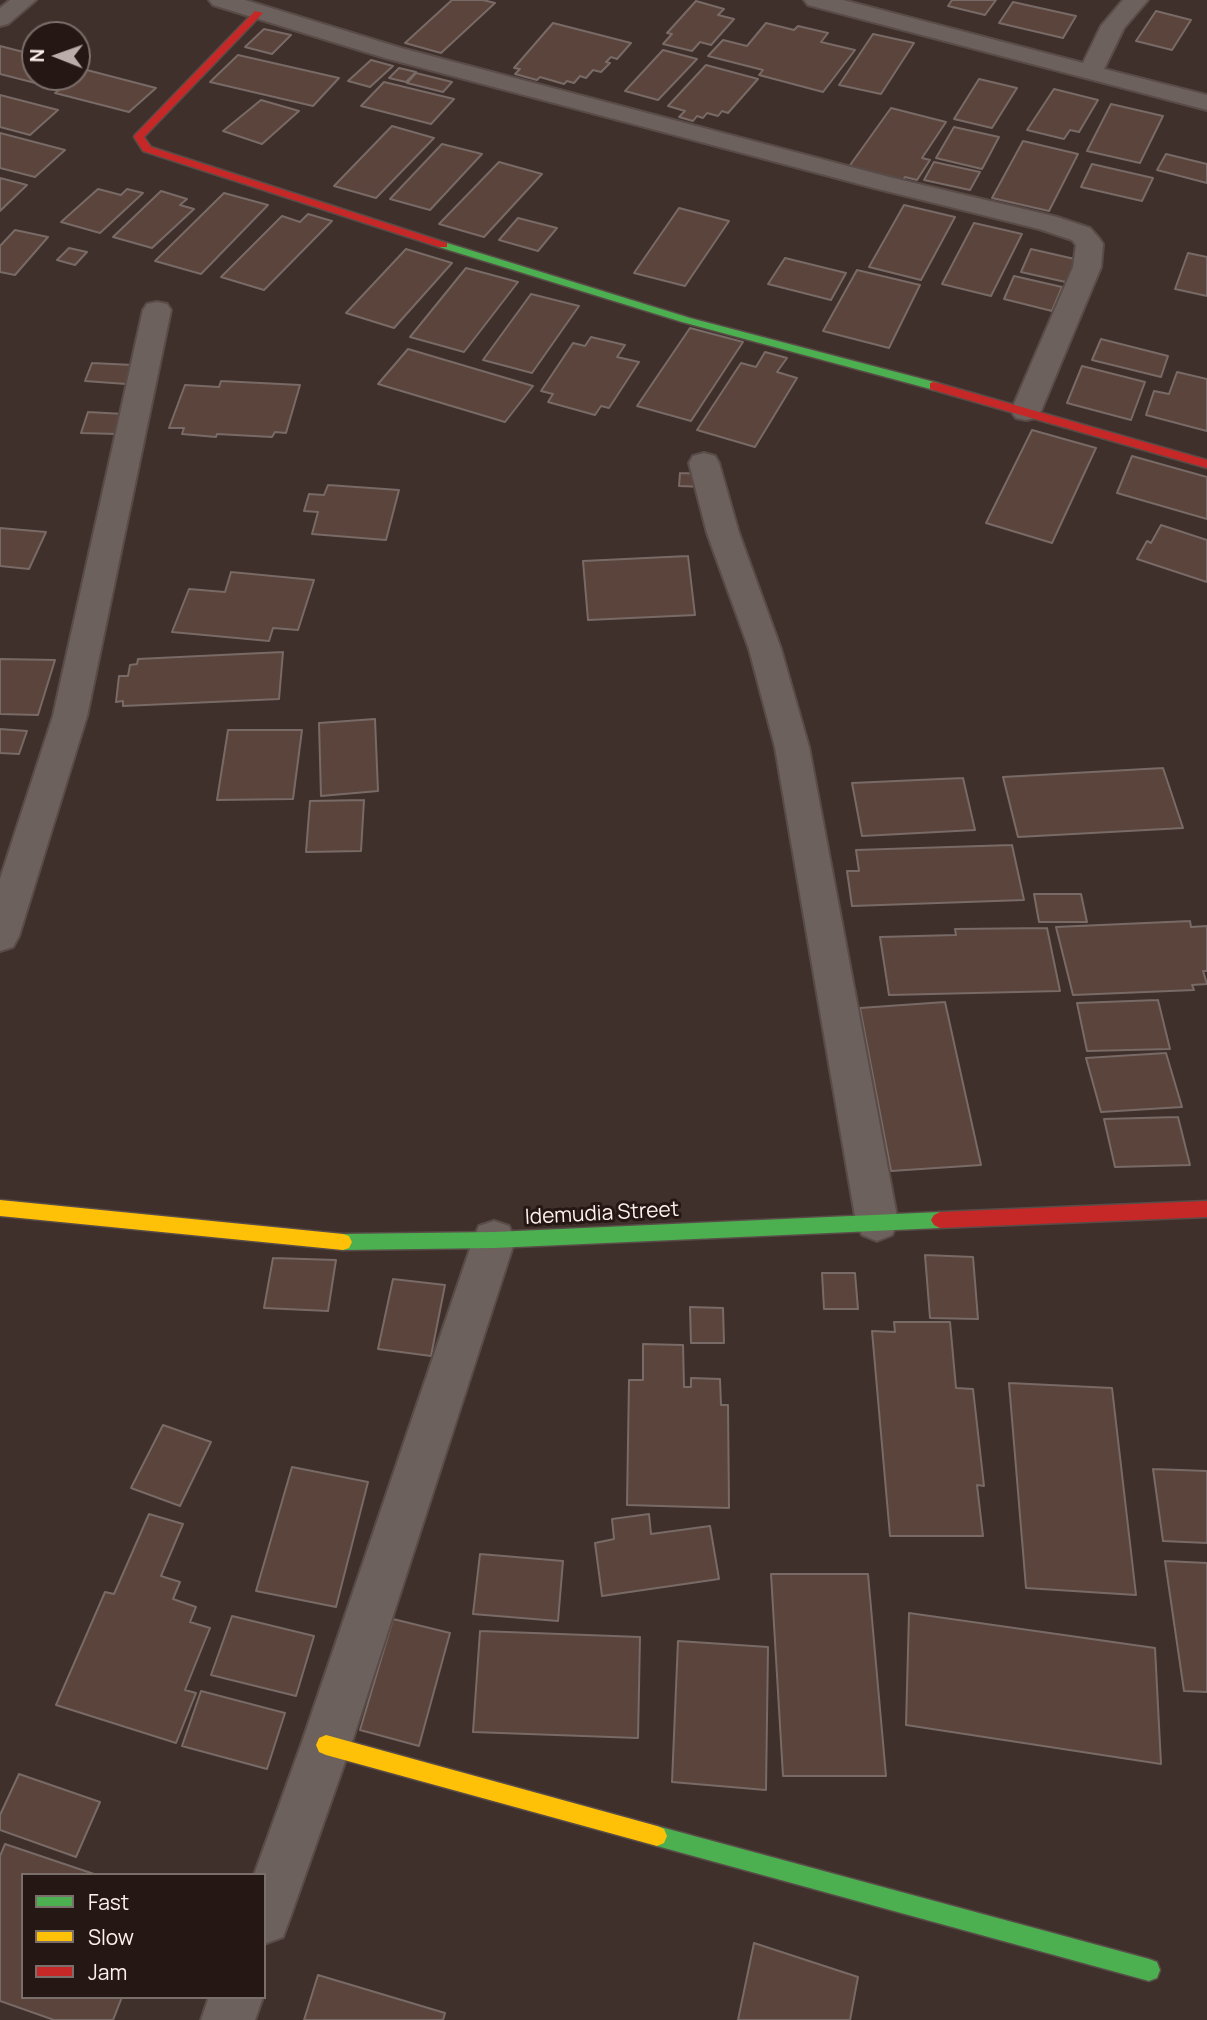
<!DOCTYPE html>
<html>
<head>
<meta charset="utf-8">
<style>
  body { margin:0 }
  #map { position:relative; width:1207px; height:2020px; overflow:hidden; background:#40302b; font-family:Manrope,sans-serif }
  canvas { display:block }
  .legend { position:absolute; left:21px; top:1873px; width:245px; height:126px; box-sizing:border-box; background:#251814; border:2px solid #7b6f6b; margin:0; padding:9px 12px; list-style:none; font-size:21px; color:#fdf1ed }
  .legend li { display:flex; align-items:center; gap:14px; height:35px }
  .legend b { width:35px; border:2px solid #7b6f6b }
  .north { position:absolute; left:21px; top:21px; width:70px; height:70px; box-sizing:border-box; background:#251814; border:2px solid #7b6f6b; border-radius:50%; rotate:271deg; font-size:19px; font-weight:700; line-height:28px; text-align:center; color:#fdf1ed }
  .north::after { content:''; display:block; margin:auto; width:24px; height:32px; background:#bbada9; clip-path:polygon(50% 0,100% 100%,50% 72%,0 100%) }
</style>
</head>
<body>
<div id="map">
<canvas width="1207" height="2020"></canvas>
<ul class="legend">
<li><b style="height:9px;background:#4caf50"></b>Fast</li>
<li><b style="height:9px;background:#ffc107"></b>Slow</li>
<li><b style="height:9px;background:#c62828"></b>Jam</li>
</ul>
<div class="north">N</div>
</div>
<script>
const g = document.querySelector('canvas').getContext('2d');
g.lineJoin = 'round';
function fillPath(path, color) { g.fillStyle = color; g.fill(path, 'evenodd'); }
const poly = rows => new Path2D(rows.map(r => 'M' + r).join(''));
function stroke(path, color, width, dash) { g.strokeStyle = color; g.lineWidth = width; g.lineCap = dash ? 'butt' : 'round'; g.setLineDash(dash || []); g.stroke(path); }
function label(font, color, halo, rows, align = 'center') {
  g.font = font + ' Manrope,sans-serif'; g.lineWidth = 6; g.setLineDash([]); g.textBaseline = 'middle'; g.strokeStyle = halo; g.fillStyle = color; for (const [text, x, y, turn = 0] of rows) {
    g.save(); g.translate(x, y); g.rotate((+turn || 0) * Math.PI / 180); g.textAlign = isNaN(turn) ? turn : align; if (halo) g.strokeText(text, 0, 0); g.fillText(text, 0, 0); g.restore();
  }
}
const building = poly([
  [452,0,483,0,495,3,441,53,405,43,452,0],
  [952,0,996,0,985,15,948,6,952,0],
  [696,1,724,9,718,15,734,19,711,45,700,42,692,51,663,44,672,34,667,33,696,1],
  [1013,2,1076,16,1063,38,999,23,1013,2],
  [1156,11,1191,20,1172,50,1136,41,1156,11],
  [553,23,631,43,617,59,611,57,606,62,610,63,601,72,593,70,586,78,580,76,574,83,567,81,564,84,540,77,537,80,515,74,520,69,514,68,553,23],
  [766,23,794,30,798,26,828,33,821,42,855,50,823,92,759,75,763,70,708,56,723,40,747,46,766,23],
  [264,29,291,35,272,54,245,47,264,29],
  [873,34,914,43,881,94,839,85,873,34],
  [0,46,35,55,35,77,62,77,51,87,0,74,0,46],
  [663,50,697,59,658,100,625,91,663,50],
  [238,55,339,78,313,106,210,82,238,55],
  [371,60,393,66,370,87,348,81,371,60],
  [706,65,758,79,728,113,722,111,718,116,707,113,703,118,697,116,693,121,679,117,685,111,668,106,706,65],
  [399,68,416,72,406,82,389,78,399,68],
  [83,69,156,88,129,112,55,93,77,77,83,69],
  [416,73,452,82,443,92,407,83,416,73],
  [979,79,1017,88,992,128,954,119,979,79],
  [384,82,454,99,431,124,361,106,384,82],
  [1054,89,1098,100,1079,132,1070,130,1064,139,1027,130,1054,89],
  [0,95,58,110,30,135,0,127,0,95],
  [261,100,299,111,262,144,223,131,261,100],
  [1111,104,1163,116,1140,163,1087,151,1111,104],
  [891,108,946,122,922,158,930,160,917,180,905,177,902,182,848,168,891,108],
  [392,126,434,138,376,198,334,186,392,126],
  [954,127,999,137,982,169,936,158,954,127],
  [0,133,65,150,35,177,0,168,0,133],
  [1023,141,1078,154,1049,211,992,198,1023,141],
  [442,144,482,154,430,210,390,199,442,144],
  [1166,154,1207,164,1207,183,1157,170,1166,154],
  [499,162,542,174,484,237,439,224,499,162],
  [934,162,980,172,970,190,924,180,934,162],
  [1092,164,1153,178,1142,201,1081,187,1092,164],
  [0,178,27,185,0,211,0,178],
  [98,189,121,195,127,189,143,193,100,233,61,222,98,189],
  [161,191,187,199,180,205,194,209,152,248,113,237,161,191],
  [224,193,268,205,201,274,155,261,224,193],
  [904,205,955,217,921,280,869,267,904,205],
  [679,208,729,221,685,286,634,273,679,208],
  [308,214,332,221,264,290,221,277,282,216,300,222,308,214],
  [518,218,557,228,538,251,499,240,518,218],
  [974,223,1022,234,991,296,942,284,974,223],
  [15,230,48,237,15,275,0,272,0,246,15,230],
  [69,248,87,252,75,265,57,260,69,248],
  [406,249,452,263,394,328,346,313,406,249],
  [1031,249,1079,260,1070,283,1021,272,1031,249],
  [1188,253,1207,257,1207,296,1175,289,1188,253],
  [785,258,846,273,831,300,768,284,785,258],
  [466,268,518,282,464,352,410,337,466,268],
  [857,270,920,285,889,348,823,331,857,270],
  [1014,276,1062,287,1052,311,1004,299,1014,276],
  [531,294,579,306,532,373,483,360,531,294],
  [690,328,743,342,691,421,637,406,690,328],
  [591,337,625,345,617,357,639,362,609,408,601,406,595,415,548,402,553,394,541,391,573,343,585,346,591,337],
  [1101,339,1168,356,1161,377,1092,360,1101,339],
  [408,349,533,386,505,422,378,384,408,349],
  [765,352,787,358,777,372,797,378,755,447,697,430,741,363,756,367,765,352],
  [92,363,133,365,126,384,85,381,92,363],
  [1082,366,1145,382,1131,420,1067,403,1082,366],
  [1177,372,1207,379,1207,431,1146,415,1154,391,1169,394,1177,372],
  [221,381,300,385,286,433,275,432,272,437,217,434,216,437,182,434,184,428,169,428,185,385,219,387,221,381],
  [88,412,124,414,117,434,81,433,88,412],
  [1032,430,1096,448,1052,543,986,523,1032,430],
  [1132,456,1207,477,1207,519,1117,493,1132,456],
  [680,473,705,474,705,487,679,486,680,473],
  [328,485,399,490,386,540,312,534,318,512,304,511,309,494,324,495,328,485],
  [1161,525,1207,540,1207,582,1137,559,1147,541,1151,543,1161,525],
  [0,528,46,532,29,569,0,566,0,528],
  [688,556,695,615,588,620,583,561,688,556],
  [231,572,314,580,298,630,273,628,269,641,172,632,189,589,225,592,231,572],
  [283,652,279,699,123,706,123,701,116,702,119,676,128,676,130,665,137,664,138,659,283,652],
  [0,659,55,660,38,715,0,714,0,659],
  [375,719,378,791,321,796,319,723,375,719],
  [0,729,27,731,19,754,0,753,0,729],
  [228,730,302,730,293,799,217,800,228,730],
  [1163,768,1183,828,1018,837,1003,777,1163,768],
  [963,778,975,830,862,836,852,783,963,778],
  [364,800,361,851,306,852,310,801,364,800],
  [1012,845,1024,900,852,906,847,871,859,871,856,850,1012,845],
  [1034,894,1081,894,1087,922,1039,922,1034,894],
  [1190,921,1191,927,1207,926,1207,971,1203,971,1207,984,1192,985,1194,990,1073,995,1056,927,1190,921],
  [1047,928,1060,991,889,995,880,937,956,935,955,929,1047,928],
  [1158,1000,1170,1049,1087,1051,1077,1003,1158,1000],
  [945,1002,981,1165,891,1171,860,1008,945,1002],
  [1166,1053,1182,1107,1101,1112,1086,1058,1166,1053],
  [1178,1117,1190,1165,1115,1167,1104,1119,1178,1117],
  [925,1255,973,1257,978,1319,930,1318,925,1255],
  [273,1258,336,1260,328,1311,264,1308,273,1258],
  [822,1273,855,1273,858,1309,824,1309,822,1273],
  [393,1279,445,1285,431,1356,378,1349,393,1279],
  [690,1307,723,1308,724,1343,691,1343,690,1307],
  [894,1322,950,1322,956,1388,973,1389,984,1486,977,1485,983,1536,890,1536,872,1331,895,1332,894,1322],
  [643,1344,683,1345,684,1387,691,1387,691,1378,720,1379,721,1405,728,1405,729,1508,627,1505,629,1380,643,1380,643,1344],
  [1009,1383,1112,1388,1136,1595,1026,1588,1009,1383],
  [163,1425,211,1442,180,1506,131,1488,163,1425],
  [292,1467,368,1482,336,1607,256,1591,292,1467],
  [1153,1469,1207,1471,1207,1543,1163,1541,1153,1469],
  [149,1514,183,1524,161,1576,180,1582,173,1599,196,1607,190,1622,210,1628,185,1690,196,1693,176,1743,56,1705,105,1592,114,1594,149,1514],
  [649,1514,651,1534,710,1526,719,1579,602,1596,595,1543,614,1539,612,1519,649,1514],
  [480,1554,563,1561,558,1621,473,1614,480,1554],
  [1165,1561,1207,1563,1207,1692,1184,1691,1165,1561],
  [771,1574,868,1574,886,1776,783,1776,771,1574],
  [909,1613,1155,1648,1161,1764,906,1725,909,1613],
  [232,1616,314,1636,296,1696,211,1675,232,1616],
  [393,1619,450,1633,419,1746,360,1730,393,1619],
  [480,1631,640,1637,638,1738,473,1732,480,1631],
  [678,1641,768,1647,766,1790,672,1782,678,1641],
  [201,1691,285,1713,267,1769,182,1746,201,1691],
  [19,1774,100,1802,76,1857,0,1830,0,1815,19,1774],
  [5,1844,97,1875,23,1875,23,1997,122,1997,113,2020,54,2020,0,2001,0,1856,5,1844],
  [754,1943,858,1977,850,2020,738,2020,754,1943],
  [318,1975,445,2013,443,2020,304,2020,318,1975]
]);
const street = poly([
  [10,0,36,0,8,24,0,26,0,8,10,0],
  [209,0,245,0,401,48,889,177,1057,217,1090,228,1099,238,1103,244,1101,267,1041,411,1036,418,1026,420,1016,418,1011,411,1073,267,1076,245,1072,240,1039,229,874,188,385,58,213,5,209,0],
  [804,0,843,0,1083,63,1101,26,1123,0,1148,0,1124,28,1104,69,1207,95,1207,110,808,5,804,0],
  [157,302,167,304,171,310,87,716,19,936,13,947,0,951,0,879,53,716,143,310,147,304,157,302],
  [704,453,715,456,719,463,739,533,781,649,809,747,898,1222,892,1235,877,1241,862,1235,856,1222,775,747,749,649,707,533,689,463,693,456,704,453],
  [494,1221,509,1226,515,1240,351,1745,290,1918,283,1937,264,1944,264,1875,254,1875,301,1745,473,1240,479,1226,494,1221],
  [209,1997,263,1997,255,2020,201,2020,209,1997]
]);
const fast = poly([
  [439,243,447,243,690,318,938,383,940,386,934,390,682,322,439,247,439,243],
  [940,1212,946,1215,949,1220,946,1225,940,1228,494,1248,343,1250,337,1248,334,1242,337,1236,343,1234,494,1232,940,1212],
  [657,1826,1149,1959,1157,1962,1160,1970,1157,1978,1149,1981,657,1846,650,1843,647,1836,650,1829,657,1826]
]);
const slow = poly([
  [0,1200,343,1234,349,1236,352,1242,349,1248,343,1250,0,1216,0,1200],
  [326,1735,657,1826,664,1829,667,1836,664,1843,657,1846,326,1755,319,1752,316,1745,319,1738,326,1735]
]);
const jam = poly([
  [255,11,263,13,144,137,151,147,447,243,447,247,439,247,143,151,134,137,135,135,255,11],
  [934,382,1207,460,1207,468,930,389,930,383,934,382],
  [1207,1201,1207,1217,940,1228,934,1225,931,1220,934,1215,940,1212,1207,1201]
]);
const streetNames = [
  ["Idemudia Street",602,1214,-3]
];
fillPath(building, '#5b443c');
stroke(building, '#786a66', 2);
stroke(street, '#594c48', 4);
stroke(fast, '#594c48', 3);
stroke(slow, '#594c48', 3);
stroke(jam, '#594c48', 3);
fillPath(street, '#6d615d');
fillPath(fast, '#4caf50');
fillPath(slow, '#ffc107');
fillPath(jam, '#c62828');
label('21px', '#fdf1ed', '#251814', streetNames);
</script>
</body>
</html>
